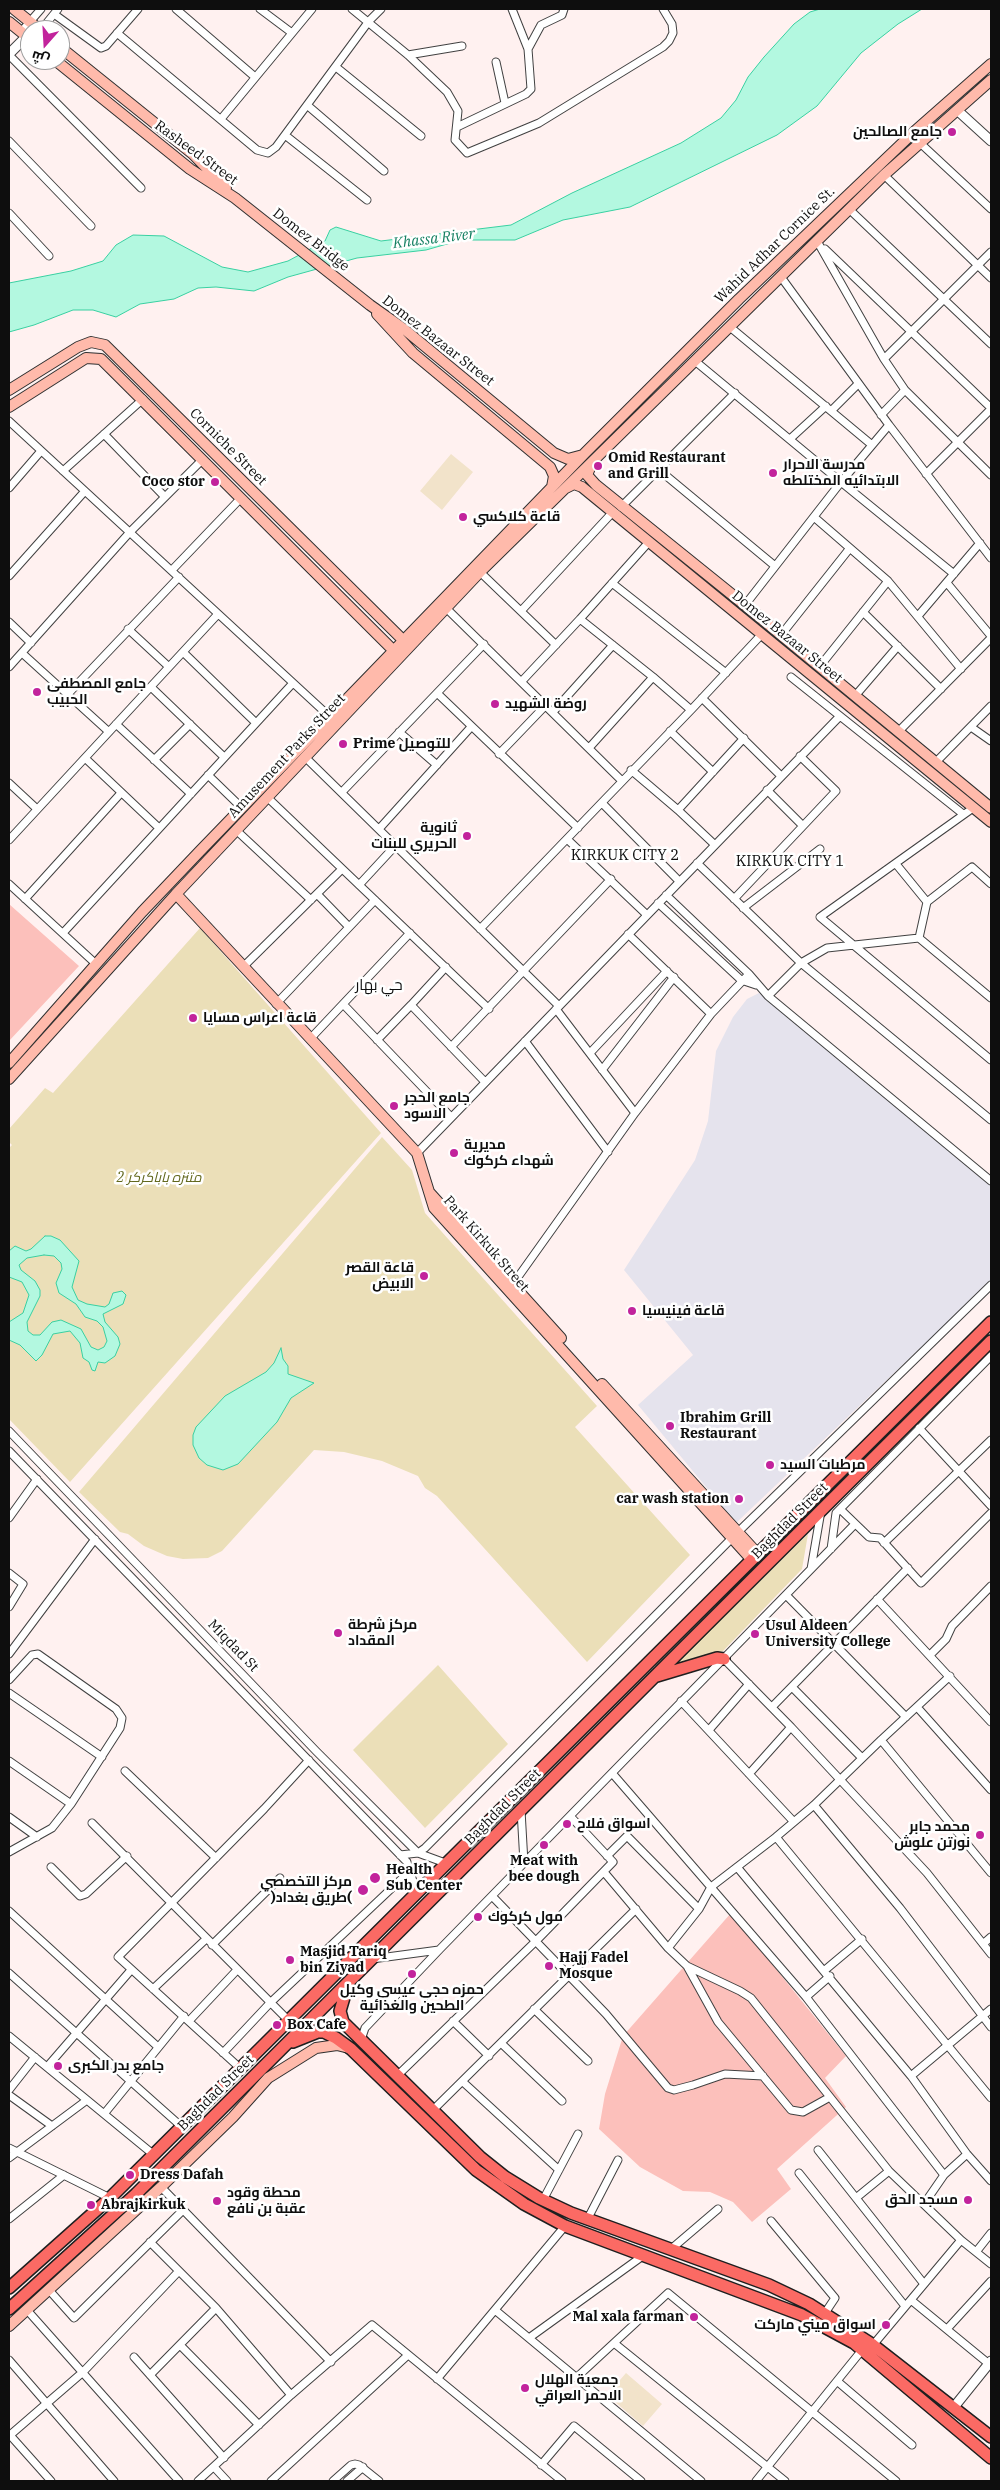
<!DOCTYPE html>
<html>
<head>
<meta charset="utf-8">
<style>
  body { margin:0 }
  #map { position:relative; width:1000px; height:2490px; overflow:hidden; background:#fff1f0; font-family:"IBM Plex Serif",Cairo,serif }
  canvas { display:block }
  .frame { position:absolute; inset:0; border:10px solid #0e0e0e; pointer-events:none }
  .north { position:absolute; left:20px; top:20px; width:50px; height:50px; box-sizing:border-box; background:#fff; border:1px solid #9f9f9f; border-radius:50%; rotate:199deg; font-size:14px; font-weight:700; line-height:20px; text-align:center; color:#0e0e0e }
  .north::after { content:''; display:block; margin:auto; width:18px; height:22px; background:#c2239c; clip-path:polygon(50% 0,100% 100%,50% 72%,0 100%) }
</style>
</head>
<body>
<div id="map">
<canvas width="1000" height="2490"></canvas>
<div class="frame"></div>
<div class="north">ش</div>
</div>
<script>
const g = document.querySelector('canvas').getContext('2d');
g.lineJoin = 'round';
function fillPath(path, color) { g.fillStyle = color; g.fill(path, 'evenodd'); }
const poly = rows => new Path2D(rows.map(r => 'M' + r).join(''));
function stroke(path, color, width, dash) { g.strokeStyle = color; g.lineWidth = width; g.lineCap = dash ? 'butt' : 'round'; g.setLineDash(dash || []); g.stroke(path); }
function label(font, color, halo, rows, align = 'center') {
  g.font = font + ' "IBM Plex Serif",Cairo,serif'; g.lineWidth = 5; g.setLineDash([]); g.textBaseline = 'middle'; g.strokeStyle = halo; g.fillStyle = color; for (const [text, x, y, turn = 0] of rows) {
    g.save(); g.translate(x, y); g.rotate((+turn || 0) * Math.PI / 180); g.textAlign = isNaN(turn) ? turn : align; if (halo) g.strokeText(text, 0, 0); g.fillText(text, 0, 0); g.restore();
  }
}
const industrial = poly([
  [759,993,991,1183,991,1281,736,1523,638,1405,693,1355,624,1270,695,1160,708,1121,716,1051,733,1017,747,999]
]);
const green = poly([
  [200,928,381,1133,70,1482,9,1419,9,1148,12,1145,9,1142,9,1129,45,1088,53,1093],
  [382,1137,412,1170,425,1213,597,1406,575,1427,690,1555,587,1662,437,1496,425,1488,418,1476,382,1461,344,1452,314,1450,222,1551,208,1558,183,1559,167,1556,144,1546,128,1534,120,1532,79,1492],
  [808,1534,802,1569,723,1651,676,1664],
  [438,1665,508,1744,425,1828,353,1750]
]);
const sand = poly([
  [9,904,79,966,9,1041],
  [731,1913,846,2056,825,2078,846,2107,777,2169,791,2189,752,2222,733,2202,710,2192,683,2191,640,2167,599,2129,605,2094,623,2036]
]);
const pitch = poly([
  [451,454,473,472,442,510,420,491],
  [626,2373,662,2404,643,2426,607,2395]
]);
const water = poly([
  [820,9,922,9,898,24,861,53,817,106,777,135,630,207,563,220,515,240,461,240,426,250,357,258,288,277,254,291,216,287,198,288,174,299,140,304,116,317,93,310,73,310,34,325,9,332,9,283,71,271,103,261,116,245,133,235,164,236,222,267,248,272,288,261,325,241,330,230,336,227,381,241,511,225,572,193,681,143,721,118,736,100,748,77,764,57,794,24,810,12,820,9],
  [45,1236,51,1236,60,1240,79,1261,72,1287,78,1300,87,1304,105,1307,109,1304,113,1293,122,1291,126,1295,123,1304,103,1314,105,1322,118,1337,120,1344,115,1356,105,1363,98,1362,95,1371,92,1370,89,1362,83,1358,80,1343,70,1331,53,1334,42,1355,36,1361,20,1345,9,1340,9,1322,23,1313,29,1295,22,1282,9,1277,9,1251,15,1246,26,1251,31,1249,45,1236],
  [44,1255,54,1256,61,1263,62,1269,56,1283,59,1293,76,1304,85,1317,97,1321,103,1327,107,1341,104,1347,98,1350,91,1347,81,1329,61,1320,52,1322,40,1335,33,1335,28,1331,27,1322,40,1296,40,1290,35,1281,21,1270,19,1265,27,1258,44,1255],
  [281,1348,283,1359,288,1366,288,1374,314,1383,291,1398,277,1422,238,1464,223,1470,207,1465,199,1458,193,1445,193,1435,196,1427,225,1396,266,1372,274,1363,281,1348]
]);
const minor = poly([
  [176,9,255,77],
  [260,9,292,33],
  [352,9,408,55,447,92,458,111,455,140,467,153,539,123,663,47,669,41,673,33,672,24,663,9],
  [54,14,101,48,106,46,138,9],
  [41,30,58,9],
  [21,32,41,9],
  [117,33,257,150,268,153,276,147,369,21,381,9],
  [528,49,541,25,562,15,564,9],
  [9,55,141,188],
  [408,55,462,46],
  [496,62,505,103],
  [336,67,421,136],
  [307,105,384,171],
  [221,119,312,9],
  [457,127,526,94,531,89,528,49,512,9],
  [285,135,367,200],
  [9,141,91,226],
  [919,142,991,209],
  [884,175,991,278],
  [849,209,991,344],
  [9,213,49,256],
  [817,241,884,359,905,390,991,475],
  [825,249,991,408],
  [781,277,889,425],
  [730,327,872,445],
  [884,359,991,252],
  [695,361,841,482,745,605],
  [831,411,858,384],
  [881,415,905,390],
  [9,421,329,716],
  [104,434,165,497],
  [790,439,826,406],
  [658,469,775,566],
  [63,471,143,399],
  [926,474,991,409],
  [9,488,41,451],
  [621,507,735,393],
  [814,517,888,581,961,669],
  [172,570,240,499],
  [480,572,556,645],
  [954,574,841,482,889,425,991,558],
  [9,576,85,491],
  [612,583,726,673],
  [947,583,991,636],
  [446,608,622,781],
  [521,611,612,513],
  [863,612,941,689],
  [918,616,980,543],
  [9,622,31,643],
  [128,629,169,667],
  [781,635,850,548],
  [183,652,256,723],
  [22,653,109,732],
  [820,666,888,581],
  [9,667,130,532,202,460],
  [653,677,691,710,762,634],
  [791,677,963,814],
  [522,681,580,619],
  [151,687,224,757],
  [437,693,578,828],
  [67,695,179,577],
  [855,696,898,646],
  [702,698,781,776],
  [553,712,613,645],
  [116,724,191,794],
  [971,727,991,741],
  [670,731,713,772],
  [899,731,991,638],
  [399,732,437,765],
  [589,748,653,677,580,619,648,543],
  [499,754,546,705],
  [305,757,559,1006],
  [85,758,159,828],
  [154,760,190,724],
  [936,762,991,706],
  [631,770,678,810,715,845],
  [208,775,241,807],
  [9,783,37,809],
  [767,790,802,825],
  [342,792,484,644],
  [267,797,489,1009],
  [602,803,679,881],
  [973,808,820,917,991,1060],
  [678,810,744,738],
  [379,829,471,727],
  [236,830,311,900],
  [567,839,647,915],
  [9,840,218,614],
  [697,863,801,963,991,1120],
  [896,864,927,902],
  [9,884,96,964],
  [359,885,396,845],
  [317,894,349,927],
  [666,895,749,974,768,996,991,1181],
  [25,899,121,793],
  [734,899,836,791,800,756],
  [658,903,741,980,756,985],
  [743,908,820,849],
  [480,929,691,710],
  [63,933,293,683],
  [628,934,711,1014],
  [919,938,927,902,972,867,991,884],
  [243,967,342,869],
  [446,967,411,1005,485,1082],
  [768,996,801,963,827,948,919,938,991,998],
  [276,1004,375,900],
  [343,1004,451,1117],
  [556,1009,635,1113],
  [310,1039,410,933],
  [377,1040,411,1005],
  [525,1041,608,1152],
  [451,1047,611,879],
  [590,1053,667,971],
  [602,1070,674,977],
  [417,1153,840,716],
  [513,1284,635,1113,711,1014,749,974],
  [919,1428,991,1506],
  [9,1431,316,1751,418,1853,448,1864],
  [9,1451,407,1862,417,1894],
  [840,1509,869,1537,880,1538,921,1583,991,1513],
  [9,1518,37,1479],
  [884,1543,991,1440],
  [831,1549,836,1513,991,1356],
  [811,1569,821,1511],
  [9,1573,23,1584,9,1607],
  [786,1595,906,1717],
  [877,1599,991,1722],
  [9,1654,95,1539],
  [930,1655,946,1639,952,1626,991,1586],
  [724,1659,791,1727,927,1873,991,1954],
  [9,1680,32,1655,38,1654,116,1709,122,1718,120,1728,71,1804,52,1828,9,1852],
  [793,1688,862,1758],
  [9,1693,102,1757],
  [681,1701,794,1822],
  [772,1707,908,1568],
  [917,1707,991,1790],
  [709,1730,749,1684],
  [881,1740,991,1873],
  [9,1761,71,1804],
  [125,1771,216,1858],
  [612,1773,806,1997,944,2175],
  [749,1774,791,1727],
  [814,1805,900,1908,991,2027],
  [521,1810,524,1863],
  [9,1817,37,1837],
  [92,1823,289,2021],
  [776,1837,814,1805,881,1740,950,1676],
  [400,1855,418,1853,425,1848,737,1533,991,1285],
  [607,1856,627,1836,699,1909],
  [51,1867,80,1896,86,1894,127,1856],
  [737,1867,911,2076,967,2154,991,2181],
  [604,1872,668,1948,687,1966,740,1991,751,1998,889,2171,961,2240,991,2264],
  [492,1896,606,2014,668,2088,674,2090,693,2085,725,2074,763,2076],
  [9,1911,158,2047],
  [983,1944,991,1937],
  [212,1945,280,1878],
  [668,1948,699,1909,711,1887,776,1837,991,2098],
  [372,1959,439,1950],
  [687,1966,718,2022,791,2110,803,2112,830,2097],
  [825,1970,862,1939],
  [9,1973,182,2127],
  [153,1989,206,1939],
  [806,1997,830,1976],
  [534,2009,588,2061],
  [189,2021,237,1970],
  [453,2021,489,2056],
  [9,2036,154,2155],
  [361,2040,365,2028,439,1950,855,1524],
  [502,2044,562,2101],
  [223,2053,270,2003,411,1870],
  [47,2067,131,1970],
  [241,2069,118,1957,264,1809,309,1760],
  [398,2075,536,1941,613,1862,570,1816],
  [911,2076,991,2009],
  [463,2082,559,2170],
  [9,2090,35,2057],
  [9,2095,52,2126],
  [433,2110,636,1909],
  [104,2114,184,2016],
  [9,2148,110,2198],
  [818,2150,924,2284],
  [9,2158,87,2100],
  [799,2173,905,2306],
  [161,2187,331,2362],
  [856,2198,889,2171],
  [543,2200,578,2134],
  [924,2204,944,2175,967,2154],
  [9,2219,64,2175],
  [587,2220,618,2160],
  [771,2221,835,2298,825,2313],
  [150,2242,216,2308,291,2395],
  [670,2250,718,2209],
  [976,2252,991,2233],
  [49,2290,74,2318,183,2210],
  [911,2300,989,2364],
  [27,2310,179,2481],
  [495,2310,701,2481],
  [947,2329,991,2281],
  [529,2338,644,2255],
  [614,2343,785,2481],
  [180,2345,259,2425],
  [873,2345,961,2240],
  [134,2357,224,2458],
  [9,2360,114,2481],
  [150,2375,216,2308],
  [576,2378,668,2293,896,2481],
  [437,2379,565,2226],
  [837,2381,912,2445],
  [9,2434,51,2481],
  [9,2436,83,2372,178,2272],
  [541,2465,574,2426,641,2481],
  [214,2467,227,2481],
  [198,2481,291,2395,372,2325,562,2481],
  [271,2481,408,2355],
  [333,2481,351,2465,355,2464,359,2465,379,2481],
  [347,2481,363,2467],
  [756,2481,862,2350]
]);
const tertiary = poly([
  [9,54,27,36],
  [957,110,991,141],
  [954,2407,991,2361]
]);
const secondary = poly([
  [14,9,40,30],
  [9,22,30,39],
  [60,47,193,154,226,188],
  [55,60,190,169,235,198,370,305,404,329,554,453,568,459,583,455],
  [377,314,413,353,550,467,554,476,552,487],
  [9,390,78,347,91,342,105,345,407,644],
  [9,407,86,358,101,359,398,655],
  [592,463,587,475,596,485,745,605,991,808],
  [566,488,574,484,582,487,991,822],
  [176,894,417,1153,434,1208,751,1559],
  [9,1063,142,912,200,851,585,453,739,299,915,131,991,64],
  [9,1079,176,894,480,572,884,175,991,80],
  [430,1193,561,1338],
  [602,1384,757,1553],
  [9,2326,161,2187,233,2117,268,2078,316,2048,337,2045,349,2048]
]);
const primary = poly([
  [657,1676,717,1658,724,1659],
  [348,1984,340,2011,343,2022,480,2157,505,2177,539,2198,571,2213,769,2285,809,2304,873,2345,991,2437],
  [293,2042,318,2032,324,2032,336,2038,351,2049,476,2170,524,2204,565,2226,802,2315,854,2343,991,2458],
  [9,2288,110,2198,991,1322],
  [9,2309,136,2194,991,1341]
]);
const markers = [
  [952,132,5,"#c2239c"],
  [598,466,5,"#c2239c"],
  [773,473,5,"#c2239c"],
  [215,482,5,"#c2239c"],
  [463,517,5,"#c2239c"],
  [37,692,5,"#c2239c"],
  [495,704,5,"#c2239c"],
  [343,744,5,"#c2239c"],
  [467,836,5,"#c2239c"],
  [193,1018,5,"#c2239c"],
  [394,1106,5,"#c2239c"],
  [454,1153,5,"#c2239c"],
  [424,1276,5,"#c2239c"],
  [632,1311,5,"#c2239c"],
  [670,1426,5,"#c2239c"],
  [770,1465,5,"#c2239c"],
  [739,1499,5,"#c2239c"],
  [338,1633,5,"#c2239c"],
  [755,1634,5,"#c2239c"],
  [567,1824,5,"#c2239c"],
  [980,1835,5,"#c2239c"],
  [544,1845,5,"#c2239c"],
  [375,1878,6,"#c2239c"],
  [363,1890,6,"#c2239c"],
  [478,1917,5,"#c2239c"],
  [290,1960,5,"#c2239c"],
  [549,1966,5,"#c2239c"],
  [412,1974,5,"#c2239c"],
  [277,2025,5,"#c2239c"],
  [58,2066,5,"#c2239c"],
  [130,2175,5,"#c2239c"],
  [968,2200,5,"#c2239c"],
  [217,2201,5,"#c2239c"],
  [91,2205,5,"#c2239c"],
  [694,2317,5,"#c2239c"],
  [886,2325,5,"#c2239c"],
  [525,2388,5,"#c2239c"]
];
const poiNames = [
  ["جامع الصالحين",942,132,"right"],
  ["Omid Restaurant",608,458],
  ["and Grill",608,474],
  ["مدرسة الاحرار",783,465],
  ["الابتدائيه المختلطه",783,481],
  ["Coco stor",205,482,"right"],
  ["قاعة كلاكسي",473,517],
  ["جامع المصطفى",47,684],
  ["الحبيب",47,700],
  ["روضة الشهيد",505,704],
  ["Prime للتوصيل",353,744],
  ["ثانوية",457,828,"right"],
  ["الحريري للبنات",457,844,"right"],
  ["قاعة اعراس مسايا",203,1018],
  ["جامع الحجر",404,1098],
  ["الاسود",404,1114],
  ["مديرية",464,1145],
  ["شهداء كركوك",464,1161],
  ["قاعة القصر",414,1268,"right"],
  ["الابيض",414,1284,"right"],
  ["قاعة فينيسيا",642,1311],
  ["Ibrahim Grill",680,1418],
  ["Restaurant",680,1434],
  ["مرطبات السيد",780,1465],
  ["car wash station",729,1499,"right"],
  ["مركز شرطة",348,1625],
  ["المقداد",348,1641],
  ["Usul Aldeen",765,1626],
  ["University College",765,1642],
  ["اسواق فلاح",577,1824],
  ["محمد جابر",970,1827,"right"],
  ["نورتن علوش",970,1843,"right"],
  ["Meat with",544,1861,"center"],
  ["bee dough",544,1877,"center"],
  ["Health",386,1870],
  ["Sub Center",386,1886],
  ["مركز التخصصي",352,1882,"right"],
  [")طريق بغداد(",352,1898,"right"],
  ["مول كركوك",488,1917],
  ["Masjid Tariq",300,1952],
  ["bin Ziyad",300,1968],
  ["Hajj Fadel",559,1958],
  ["Mosque",559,1974],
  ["حمزه حجي عيسى وكيل",412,1990,"center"],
  ["الطحين والغذائية",412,2006,"center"],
  ["Box Cafe",287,2025],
  ["جامع بدر الكبرى",68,2066],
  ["Dress Dafah",140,2175],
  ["محطة وقود",227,2193],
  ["عقبة بن نافع",227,2209],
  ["مسجد الحق",958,2200,"right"],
  ["Abrajkirkuk",101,2205],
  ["Mal xala farman",684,2317,"right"],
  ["اسواق ميني ماركت",876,2325,"right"],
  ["جمعية الهلال",535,2380],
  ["الاحمر العراقي",535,2396]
];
const streetNames = [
  ["Rasheed Street",196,153,36],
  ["Domez Bridge",311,240,38],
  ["Wahid Adhar Cornice St.",775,245,-44],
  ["Domez Bazaar Street",438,341,38],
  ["Corniche Street",228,447,45],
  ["Domez Bazaar Street",787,637,39],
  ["Amusement Parks Street",287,756,-47],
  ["Park Kirkuk Street",486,1244,49],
  ["Baghdad Street",790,1521,-45],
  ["Miqdad St",233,1646,46],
  ["Baghdad Street",503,1807,-45],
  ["Baghdad Street",216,2093,-45]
];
const parkNames = [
  ["متنزه باباكركر 2",159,1178]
];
const waterNames = [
  ["Khassa River",434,239,-7]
];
const neighbourhoodNames = [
  ["KIRKUK CITY 2",625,856],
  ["KIRKUK CITY 1",790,862],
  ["حي بهار",379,986]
];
fillPath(industrial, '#e5e3ed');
fillPath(green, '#ebdfb8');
fillPath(sand, '#fcc0bb');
fillPath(pitch, '#f2e3ca');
fillPath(water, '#b3f8e0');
stroke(water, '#39d0a1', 1);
stroke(minor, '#414141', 9);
stroke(tertiary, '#414141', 11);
stroke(secondary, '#303030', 12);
stroke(primary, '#1f1f1f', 14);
stroke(minor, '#fff', 7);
stroke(tertiary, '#fff', 9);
stroke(secondary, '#ffbaab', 10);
stroke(primary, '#fb6a64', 11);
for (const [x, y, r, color] of markers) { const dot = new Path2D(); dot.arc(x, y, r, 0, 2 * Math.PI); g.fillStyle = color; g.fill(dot); stroke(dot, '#fff', 2); }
label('bold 14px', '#0e0e0e', '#fff', poiNames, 'left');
label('14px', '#0e0e0e', '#fff', streetNames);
label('italic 14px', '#62681d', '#fff', parkNames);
label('italic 15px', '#137f61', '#fff', waterNames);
label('15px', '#0e0e0e', '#fff', neighbourhoodNames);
</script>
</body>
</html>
